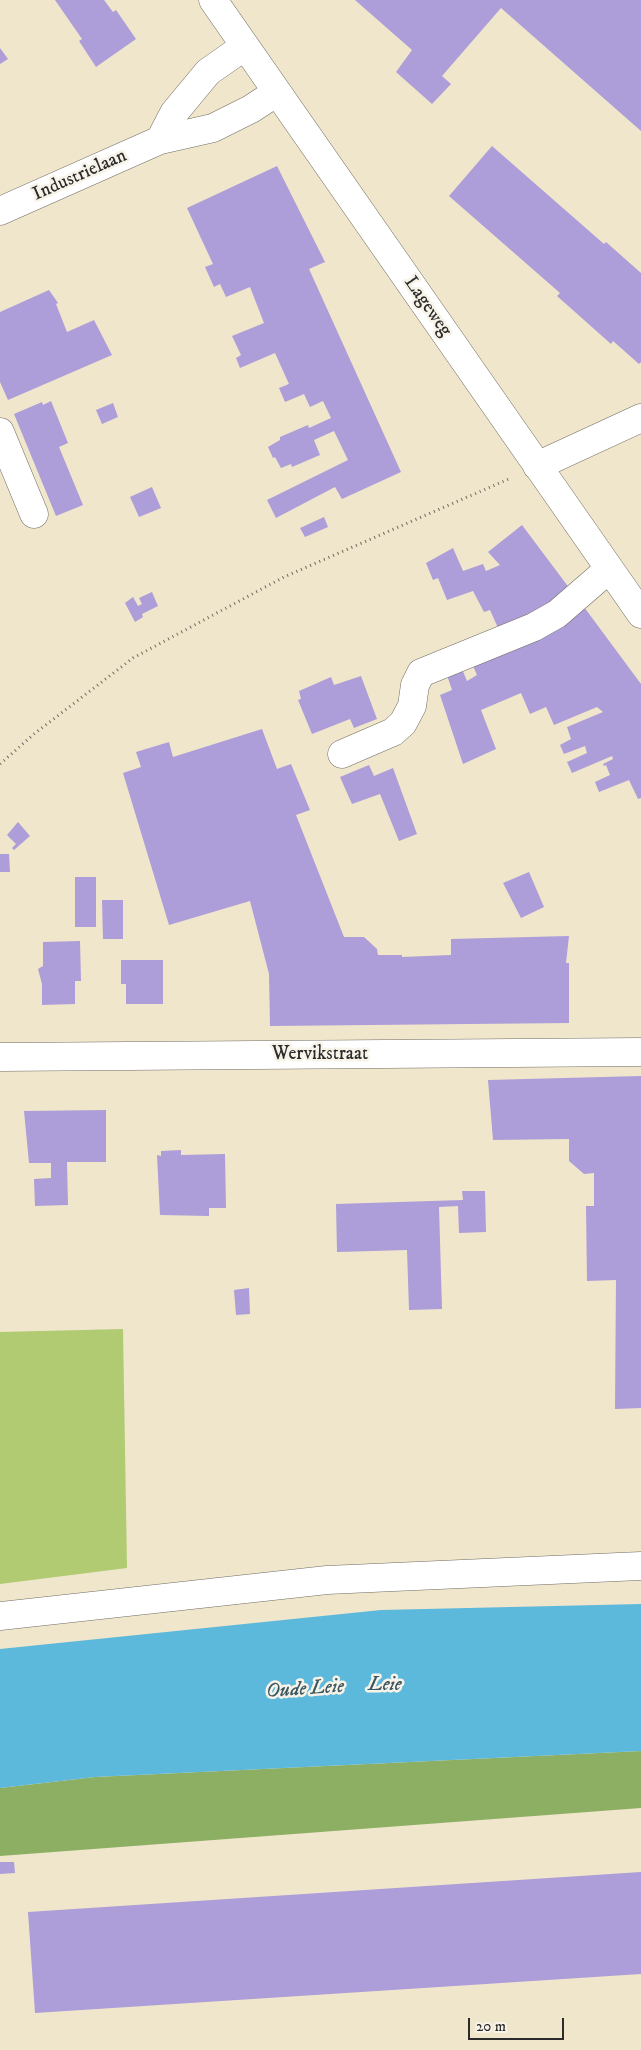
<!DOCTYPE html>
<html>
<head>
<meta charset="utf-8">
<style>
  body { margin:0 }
  #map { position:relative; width:641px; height:2050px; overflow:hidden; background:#f0e6cc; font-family:"IM FELL DW Pica",serif }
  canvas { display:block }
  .scale { position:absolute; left:468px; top:2018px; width:96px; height:22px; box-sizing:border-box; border:2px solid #2b2b2b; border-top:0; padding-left:6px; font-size:15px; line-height:18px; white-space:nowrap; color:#2b2b2b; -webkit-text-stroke:4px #f7f3e8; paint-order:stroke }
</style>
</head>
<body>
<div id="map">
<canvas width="641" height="2050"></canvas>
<div class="scale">20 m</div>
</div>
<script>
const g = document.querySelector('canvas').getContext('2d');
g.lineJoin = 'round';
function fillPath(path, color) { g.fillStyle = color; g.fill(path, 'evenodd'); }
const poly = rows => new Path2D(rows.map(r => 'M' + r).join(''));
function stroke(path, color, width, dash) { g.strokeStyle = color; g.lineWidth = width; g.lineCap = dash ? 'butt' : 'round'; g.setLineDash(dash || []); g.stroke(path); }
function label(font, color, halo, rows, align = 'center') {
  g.font = font + ' "IM FELL DW Pica",serif'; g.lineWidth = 5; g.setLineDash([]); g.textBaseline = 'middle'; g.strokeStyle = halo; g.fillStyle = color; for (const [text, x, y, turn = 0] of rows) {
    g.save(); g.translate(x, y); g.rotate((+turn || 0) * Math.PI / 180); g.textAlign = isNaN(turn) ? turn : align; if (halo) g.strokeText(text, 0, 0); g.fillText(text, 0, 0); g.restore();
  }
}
const green = poly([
  [123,1329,127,1568,0,1584,0,1332]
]);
const forest = poly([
  [641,1751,641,1808,0,1856,0,1788,95,1777]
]);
const water = poly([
  [641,1604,641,1751,95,1777,0,1788,0,1649,381,1610]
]);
const building = poly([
  [55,0,104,0,113,12,116,10,136,39,96,67,79,41,82,39],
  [355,0,641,0,641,131,501,8,442,76,451,84,432,104,396,72,412,50],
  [0,48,8,59,0,64],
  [492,146,604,244,606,242,641,273,641,362,639,364,613,341,611,344,557,296,560,293,449,196],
  [277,166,325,262,309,269,401,472,342,499,335,487,276,518,267,500,348,460,334,431,314,440,320,455,292,467,291,464,281,468,275,457,273,458,268,447,280,440,280,437,308,425,309,428,331,418,323,401,310,407,304,394,285,402,279,388,289,384,275,353,240,368,236,358,241,355,232,336,264,323,250,287,226,297,220,284,214,287,205,267,213,264,187,208],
  [49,290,58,303,56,304,67,332,94,320,112,355,8,400,0,382,0,312],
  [51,401,68,443,59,447,83,505,56,516,14,414,42,402,43,405],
  [113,403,118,417,102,424,96,410],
  [152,487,161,508,139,517,130,497],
  [324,517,328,527,305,537,300,528],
  [522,525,570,589,535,615,499,630,490,610,484,612,473,591,447,600,438,578,433,580,426,563,453,548,463,571,483,564,486,571,500,565,488,552],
  [152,592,158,606,142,614,143,617,135,622,125,603,133,597,138,606,142,604,139,598],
  [584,607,641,684,641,798,638,799,629,780,599,792,595,782,610,775,606,765,604,766,603,764,613,759,612,756,572,773,567,762,587,753,585,746,564,754,560,745,571,739,567,727,603,712,597,707,554,725,546,707,530,714,521,693,481,710,496,749,463,764,440,695,452,690,447,675,462,669,467,681,477,675,473,666],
  [361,676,377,719,354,728,350,719,312,734,298,700,301,699,299,691,331,677,334,685],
  [262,729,277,769,291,764,310,810,296,815,344,937,364,937,377,949,378,955,402,955,402,957,451,955,451,939,569,936,566,963,569,963,569,1023,270,1026,269,974,250,901,169,925,123,773,141,767,136,752,169,742,173,757],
  [369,765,374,776,393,768,417,834,399,841,380,794,352,804,340,777],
  [18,822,30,836,14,850,12,848,16,844,7,835],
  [0,854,9,854,10,872,0,872],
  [529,872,544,907,521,918,503,883],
  [75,877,96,877,96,927,75,927],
  [102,900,123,900,123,939,103,939],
  [80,941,81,981,75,981,75,1004,42,1005,42,984,38,969,43,966,43,942],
  [121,960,163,960,163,1004,126,1004,126,984,121,984],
  [641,1076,641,1408,615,1409,616,1280,587,1281,586,1206,594,1206,594,1173,584,1174,569,1161,569,1139,493,1140,488,1080],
  [106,1110,106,1162,67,1162,68,1205,35,1206,34,1179,51,1178,51,1163,29,1163,24,1111],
  [181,1150,181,1155,225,1154,226,1208,209,1208,209,1216,160,1215,157,1155,161,1156,161,1151],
  [462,1191,485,1191,486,1232,459,1233,458,1206,439,1207,442,1309,409,1310,407,1250,337,1252,336,1204,463,1200],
  [249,1288,250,1314,236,1315,234,1290],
  [0,1862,14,1862,15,1873,0,1874],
  [641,1872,641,1974,35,2013,28,1912]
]);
const path = poly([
  [0,764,34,734,133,658,284,577,511,478]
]);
const minor = poly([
  [213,0,641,614],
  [160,140,174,113,208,72,245,46],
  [0,211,160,140,213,128,251,109,277,92],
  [0,432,34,514],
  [537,466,641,418],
  [342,754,393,732,403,723,412,706,415,685,421,673,534,627,557,614,609,569],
  [0,1057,641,1052],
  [0,1616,327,1580,641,1566]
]);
const streetNames = [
  ["Industrielaan",80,176,-24],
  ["Lageweg",427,307,55],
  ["Wervikstraat",320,1055]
];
const waterNames = [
  ["Leie",385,1686],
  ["Oude Leie",305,1690,-4]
];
fillPath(green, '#b0cb71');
fillPath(forest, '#8caf63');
fillPath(water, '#5db9db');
fillPath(building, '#ad9dd8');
stroke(minor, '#706c63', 29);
stroke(path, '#706c63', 3, [1, 4]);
stroke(minor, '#fff', 28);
label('19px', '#2b2b2b', '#f7f3e8', streetNames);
label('italic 20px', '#3a5660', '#f7f3e8', waterNames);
</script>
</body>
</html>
